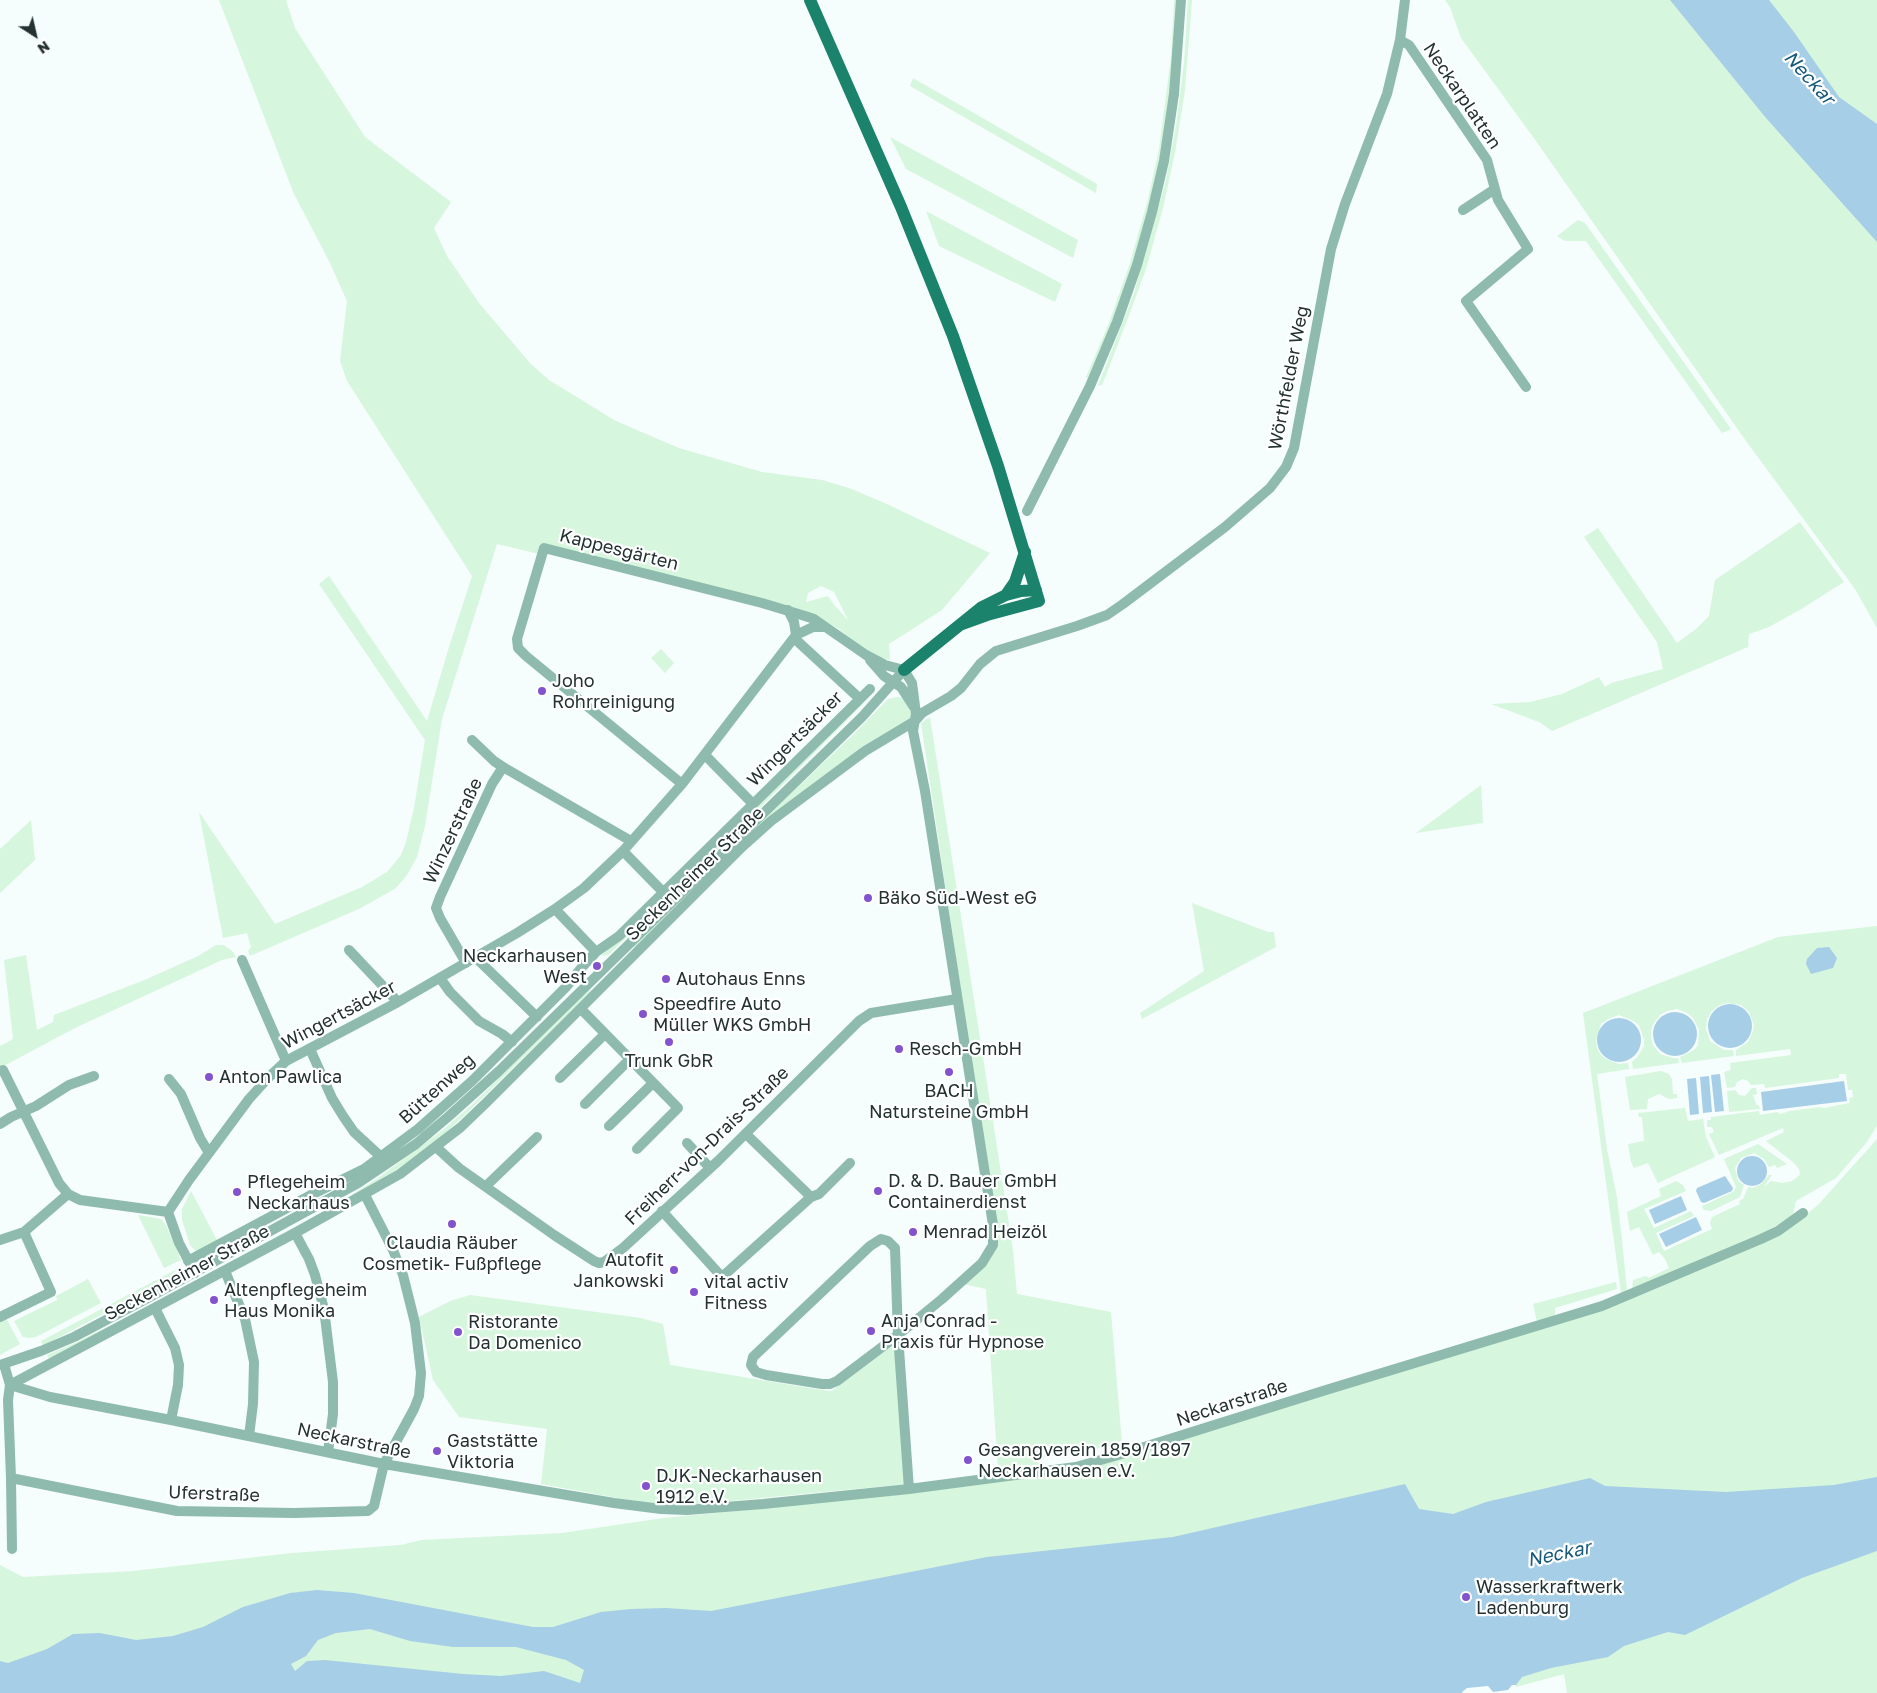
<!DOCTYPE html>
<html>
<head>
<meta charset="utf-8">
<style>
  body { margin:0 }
  #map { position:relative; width:1877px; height:1693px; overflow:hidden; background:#f6fdfd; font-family:"Golos Text",sans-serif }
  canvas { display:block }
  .north { position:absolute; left:10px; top:10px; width:50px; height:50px; -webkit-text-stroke:4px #fff; paint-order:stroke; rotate:145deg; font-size:14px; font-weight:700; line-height:20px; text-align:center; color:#243232 }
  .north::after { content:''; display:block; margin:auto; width:18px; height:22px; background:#243232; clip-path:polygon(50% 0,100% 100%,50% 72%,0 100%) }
</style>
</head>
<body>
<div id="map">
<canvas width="1877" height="1693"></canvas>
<div class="north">N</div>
</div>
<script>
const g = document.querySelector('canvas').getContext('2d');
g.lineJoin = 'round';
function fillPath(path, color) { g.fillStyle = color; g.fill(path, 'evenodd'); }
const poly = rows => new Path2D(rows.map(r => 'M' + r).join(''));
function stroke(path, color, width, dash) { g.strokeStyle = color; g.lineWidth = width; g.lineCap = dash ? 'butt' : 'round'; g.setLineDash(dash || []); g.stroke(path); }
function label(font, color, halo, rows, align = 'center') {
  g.font = font + ' "Golos Text",sans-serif'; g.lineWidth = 4.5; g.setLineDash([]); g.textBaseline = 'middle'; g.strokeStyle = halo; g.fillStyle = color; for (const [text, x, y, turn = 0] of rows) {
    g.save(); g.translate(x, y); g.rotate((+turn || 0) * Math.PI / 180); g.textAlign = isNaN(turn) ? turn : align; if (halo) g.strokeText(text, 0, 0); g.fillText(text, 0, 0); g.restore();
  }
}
const green = poly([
  [219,0,286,0,295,28,365,137,451,202,434,228,447,256,479,303,530,363,549,380,616,421,679,448,762,472,822,480,852,489,889,505,990,553,942,610,889,644,890,660,871,656,839,629,816,616,541,544,539,554,497,544,442,719,425,826,417,857,407,875,396,888,361,908,250,956,248,951,251,947,247,933,223,938,199,812,275,924,362,887,387,872,401,855,406,842,414,808,425,740,319,584,329,576,427,721,449,647,472,576,347,381,340,361,347,301,329,261,294,194],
  [821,586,834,592,848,620,835,606,828,596,806,602,808,593],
  [1174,0,1178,0,1174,64,1164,140,1153,191,1135,261,1114,318,1087,379,1086,377,1109,323,1130,263,1148,199,1159,149,1171,57],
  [1188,0,1192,0,1185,90,1175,153,1163,208,1146,269,1131,310,1105,378,1102,385,1098,386,1134,293,1165,184,1176,126,1184,63],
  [1445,0,1877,0,1877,628,1855,589,1746,441,1536,141,1461,38,1450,7],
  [913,78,1097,184,1096,193,910,86],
  [890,137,1078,240,1073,258,906,169],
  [926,211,1062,284,1055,302,939,246],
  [1578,220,1585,223,1731,429,1722,433,1586,241,1565,241,1557,236],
  [1800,522,1844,582,1803,608,1769,627,1749,634,1748,647,1552,731,1539,722,1491,704,1530,702,1562,694,1599,677,1605,687,1611,683,1663,669,1657,642,1584,537,1598,528,1677,643,1696,629,1709,616,1715,580],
  [661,649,674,663,665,673,651,658],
  [897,697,904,698,908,703,913,717,862,747,809,789,631,956,634,946,741,840,855,733,888,699],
  [860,701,863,704,695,873,608,955,601,956],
  [930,717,1013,1250,1017,1294,1111,1312,1122,1443,1077,1453,1043,1457,1043,1459,1040,1459,1040,1466,998,1471,986,1289,963,1284,995,1248,975,1085,921,723],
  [1481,785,1483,823,1416,833],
  [31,820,35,860,0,893,0,849],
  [1192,903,1268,932,1274,932,1276,947,1142,1019,1140,1013,1204,971],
  [1877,926,1877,1126,1867,1142,1836,1178,1796,1201,1793,1214,1783,1222,1761,1234,1632,1290,1633,1280,1646,1276,1649,1278,1669,1268,1665,1259,1659,1252,1653,1255,1639,1227,1630,1231,1627,1212,1661,1196,1659,1189,1676,1181,1683,1185,1686,1191,1644,1209,1654,1228,1691,1211,1694,1216,1656,1233,1664,1251,1712,1229,1710,1223,1712,1217,1740,1204,1739,1201,1743,1199,1748,1187,1753,1188,1761,1184,1769,1175,1772,1175,1764,1187,1771,1181,1782,1183,1792,1181,1800,1175,1799,1169,1794,1163,1766,1141,1784,1132,1783,1128,1719,1155,1709,1134,1714,1132,1712,1127,1707,1127,1707,1120,1711,1120,1711,1117,1759,1111,1760,1115,1777,1112,1780,1114,1790,1111,1821,1107,1824,1108,1850,1103,1849,1098,1853,1097,1852,1090,1848,1090,1846,1074,1839,1074,1839,1078,1765,1088,1764,1084,1751,1085,1748,1081,1743,1079,1737,1082,1735,1087,1727,1088,1724,1072,1731,1070,1730,1063,1791,1055,1790,1049,1736,1056,1736,1050,1748,1042,1753,1031,1754,1025,1749,1012,1741,1005,1727,1003,1720,1005,1712,1011,1707,1019,1706,1029,1710,1041,1724,1050,1733,1050,1734,1056,1682,1063,1680,1057,1694,1050,1698,1045,1699,1030,1693,1018,1687,1013,1677,1009,1667,1011,1660,1015,1654,1023,1651,1030,1651,1037,1653,1045,1660,1054,1673,1058,1678,1058,1679,1063,1633,1069,1632,1062,1638,1056,1644,1046,1644,1040,1639,1025,1633,1021,1619,1015,1610,1018,1601,1024,1596,1040,1597,1048,1601,1055,1606,1059,1613,1062,1619,1064,1628,1063,1629,1069,1597,1074,1607,1149,1617,1197,1622,1240,1627,1291,1621,1293,1583,1013,1778,937],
  [216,945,224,945,232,951,236,957,222,960,75,1028,0,1068,0,1046,13,1039,4,960,26,955,37,1030,53,1022,54,1015,147,979,198,956],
  [591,989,590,992,463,1117,429,1147,401,1167,361,1194,50,1361,47,1355,77,1342,152,1304,339,1203,378,1178,443,1130,474,1103,573,1004],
  [1661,1071,1669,1074,1672,1079,1673,1094,1677,1094,1677,1098,1669,1099,1659,1094,1648,1099,1647,1109,1630,1110,1625,1077],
  [1752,1088,1756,1088,1757,1094,1753,1095,1756,1104,1759,1106,1760,1109,1729,1112,1727,1091,1735,1090,1739,1095,1745,1096],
  [1685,1108,1688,1121,1703,1119,1706,1137,1715,1157,1658,1183,1648,1163,1634,1168,1631,1162,1628,1144,1644,1141,1642,1117,1639,1117,1638,1113],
  [1877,1139,1877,1693,1567,1693,1564,1674,1516,1687,1491,1581,1037,1676,0,1693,0,1565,23,1577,133,1571,292,1553,401,1545,421,1540,562,1533,663,1518,758,1509,1077,1470,1603,1309,1648,1292,1786,1230,1818,1205],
  [1758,1144,1787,1164,1777,1168,1775,1165,1769,1167,1764,1159,1754,1153,1741,1158,1735,1168,1738,1181,1744,1185,1740,1197,1711,1211,1704,1210,1702,1206,1733,1192,1736,1187,1724,1159],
  [191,1191,218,1242,197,1252,190,1245,182,1220,182,1209],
  [138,1215,161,1219,166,1225,181,1260,164,1268],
  [177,1269,170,1278,43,1346,41,1341],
  [88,1279,101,1303,36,1337,29,1338,23,1337,14,1321,57,1300,56,1296],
  [1616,1282,1617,1289,1555,1308,1555,1318,1537,1322,1533,1304],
  [470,1295,641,1318,663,1324,670,1365,822,1390,832,1391,885,1347,892,1346,895,1350,908,1484,667,1507,541,1484,547,1429,459,1417,433,1380,419,1317,450,1301],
  [6,1318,20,1344,0,1355,0,1321]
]);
const water = poly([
  [1670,0,1769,0,1794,32,1839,97,1877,124,1877,242,1766,118],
  [1829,947,1837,958,1833,968,1811,974,1806,964,1807,959,1817,948],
  '1708 1026a22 22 0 1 1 44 0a22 22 0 1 1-44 0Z',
  '1653 1034a22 22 0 1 1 44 0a22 22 0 1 1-44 0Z',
  '1597 1040a22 22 0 1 1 44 0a22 22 0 1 1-44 0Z',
  [1720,1074,1724,1111,1715,1112,1711,1075],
  [1709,1076,1712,1112,1703,1113,1700,1077],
  [1696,1078,1699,1114,1690,1115,1687,1079],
  [1844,1081,1847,1101,1763,1111,1761,1092],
  '1737 1171a15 15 0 1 1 30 0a15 15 0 1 1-30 0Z',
  [1725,1176,1733,1188,1732,1191,1704,1203,1701,1202,1696,1191,1697,1188],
  [1681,1196,1687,1210,1655,1224,1649,1210],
  [1696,1217,1702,1230,1666,1247,1659,1234],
  [1877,1477,1877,1551,1802,1578,1685,1635,1668,1632,1624,1646,1608,1657,1551,1668,1522,1677,1516,1685,1512,1685,1508,1690,1493,1692,1488,1686,1467,1688,1462,1692,1463,1693,0,1693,0,1661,8,1663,47,1649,73,1634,100,1633,136,1640,173,1636,203,1627,243,1607,290,1593,317,1590,354,1593,533,1627,553,1627,601,1612,631,1609,666,1608,711,1611,987,1557,1173,1537,1405,1484,1419,1509,1453,1514,1486,1502,1590,1478,1605,1486,1726,1492,1834,1485],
  [370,1629,410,1641,453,1647,516,1647,566,1660,584,1670,580,1683,544,1671,501,1676,463,1674,325,1660,307,1661,295,1671,291,1664,306,1656,318,1640,336,1633]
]);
const minor = poly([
  [1400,40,1409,45,1487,160,1498,200,1528,249,1466,301,1526,387],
  [1463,210,1495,189],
  [1027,511,1090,386,1117,322,1137,265,1152,212,1164,161,1174,94,1181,0],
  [788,610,794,622,796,635],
  [794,638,859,698],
  [870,660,884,676,901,687,914,707],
  [904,670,912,683,916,714,913,731,925,791,993,1225,993,1245,982,1263,942,1299,898,1335,837,1381,830,1384,822,1384,766,1375,756,1372,751,1365,753,1357,870,1246,881,1239,888,1241,895,1248,898,1335,909,1489],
  [472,740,494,761,503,767],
  [705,755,753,804],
  [682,784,526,656,518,648,517,639,544,548,762,603,805,616,814,619,866,655,885,665,904,670],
  [623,851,663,892],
  [555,909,596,952],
  [349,950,398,1002],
  [475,957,537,1017],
  [242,960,286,1061],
  [466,963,440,918,436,908,440,897,492,784,503,767,631,841],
  [440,978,450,992,479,1021,502,1034,512,1042],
  [581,1009,678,1108,637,1149],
  [310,1049,332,1098,343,1116,354,1132,380,1156],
  [3,1070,59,1183,68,1194,80,1200,168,1212],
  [560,1078,605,1034],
  [169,1079,181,1094,200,1138,209,1153],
  [585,1104,630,1059],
  [0,1124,11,1117,36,1106,69,1085,94,1076],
  [609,1126,653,1083],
  [687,1143,710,1168],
  [436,1147,459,1168,554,1235,594,1261,599,1263,604,1262,623,1248,718,1161,859,1021,871,1013,957,999],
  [486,1186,537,1137],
  [811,1197,819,1194,850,1163],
  [662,1211,722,1277,811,1197,746,1134],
  [295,1233,309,1259,315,1275,324,1309,333,1382,333,1414,328,1452],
  [0,1240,24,1232,68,1194],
  [188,1261,315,1193,364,1169,418,1129,472,1081,566,987,583,966,596,952,619,936,870,689],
  [225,1271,245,1319,254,1362,253,1404,249,1436],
  [195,1273,179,1243,168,1212,189,1180,249,1099,268,1078,286,1061,398,1002,517,933,555,909,584,888,623,851,682,784,796,635,813,627,825,627],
  [155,1308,175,1348,179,1365,178,1385,171,1420],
  [0,1317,51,1292,24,1232],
  [4,1364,10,1385,8,1400,11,1478,12,1549],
  [0,1365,41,1351,74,1337,144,1300,358,1183,416,1144,449,1116,499,1071,862,717,904,670],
  [10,1385,295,1233,400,1174,461,1127,487,1102,742,847,771,821,865,751,915,721,922,713,951,696,961,688,980,664,996,651,1077,626,1107,615,1123,604,1225,527,1270,488,1286,467,1294,448,1331,249,1345,204,1387,94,1400,40,1405,0],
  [10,1385,50,1397,171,1420,384,1464,614,1503,661,1509,687,1510,763,1504,909,1489,1076,1467,1125,1453,1326,1390,1602,1306,1761,1239,1778,1231,1803,1213],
  [11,1478,177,1511,294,1513,368,1511,374,1506,384,1464,414,1409,419,1396,421,1373,415,1323,403,1275,393,1250,365,1195]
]);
const major = poly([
  [810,0,901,207,953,336,998,466,1039,601,987,615,962,624],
  [1006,595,1015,582,1025,552],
  [904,670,982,607,1006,595,1021,591,1036,590]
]);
const markers = [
  [542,691,5,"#8253cc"],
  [868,898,5,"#8253cc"],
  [597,966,5,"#8253cc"],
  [666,979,5,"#8253cc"],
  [643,1014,5,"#8253cc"],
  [669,1042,5,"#8253cc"],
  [899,1049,5,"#8253cc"],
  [949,1072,5,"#8253cc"],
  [209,1077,5,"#8253cc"],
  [878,1191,5,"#8253cc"],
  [237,1192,5,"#8253cc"],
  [452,1224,5,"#8253cc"],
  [913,1232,5,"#8253cc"],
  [674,1270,5,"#8253cc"],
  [694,1292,5,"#8253cc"],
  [214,1300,5,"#8253cc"],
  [871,1331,5,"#8253cc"],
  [458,1332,5,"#8253cc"],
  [437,1451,5,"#8253cc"],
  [968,1460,5,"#8253cc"],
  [646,1486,5,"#8253cc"],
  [1466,1597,5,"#8253cc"]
];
const streetNames = [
  ["Neckarplatten",1462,96,56],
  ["Wörthfelder Weg",1289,378,-79],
  ["Kappesgärten",619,550,14],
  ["Wingertsäcker",795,739,-45],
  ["Winzerstraße",453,831,-65],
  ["Seckenheimer Straße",695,874,-44],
  ["Wingertsäcker",339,1015,-28],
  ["Büttenweg",437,1089,-42],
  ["Freiherr-von-Drais-Straße",707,1146,-44],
  ["Seckenheimer Straße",187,1273,-28],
  ["Neckarstraße",1232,1403,-18],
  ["Neckarstraße",354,1441,12],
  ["Uferstraße",214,1494,2]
];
const poiNames = [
  ["Joho",552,681],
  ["Rohrreinigung",552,702],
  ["Bäko Süd-West eG",878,898],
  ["Neckarhausen",587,956,"right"],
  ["West",587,977,"right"],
  ["Autohaus Enns",676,979],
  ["Speedfire Auto",653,1004],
  ["Müller WKS GmbH",653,1025],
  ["Resch-GmbH",909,1049],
  ["Trunk GbR",669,1061,"center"],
  ["Anton Pawlica",219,1077],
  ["BACH",949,1091,"center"],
  ["Natursteine GmbH",949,1112,"center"],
  ["D. & D. Bauer GmbH",888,1181],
  ["Containerdienst",888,1202],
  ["Pflegeheim",247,1182],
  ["Neckarhaus",247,1203],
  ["Menrad Heizöl",923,1232],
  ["Claudia Räuber",452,1243,"center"],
  ["Cosmetik- Fußpflege",452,1264,"center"],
  ["Autofit",664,1260,"right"],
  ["Jankowski",664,1281,"right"],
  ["vital activ",704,1282],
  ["Fitness",704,1303],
  ["Altenpflegeheim",224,1290],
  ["Haus Monika",224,1311],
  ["Anja Conrad -",881,1321],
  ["Praxis für Hypnose",881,1342],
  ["Ristorante",468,1322],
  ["Da Domenico",468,1343],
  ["Gaststätte",447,1441],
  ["Viktoria",447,1462],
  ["Gesangverein 1859/1897",978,1450],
  ["Neckarhausen e.V.",978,1471],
  ["DJK-Neckarhausen",656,1476],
  ["1912 e.V.",656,1497],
  ["Wasserkraftwerk",1476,1587],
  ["Ladenburg",1476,1608]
];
const waterNames = [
  ["Neckar",1809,78,48],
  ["Neckar",1559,1554,-12]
];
fillPath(green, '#d6f6dd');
fillPath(water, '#a7cee7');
stroke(minor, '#8ebbad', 10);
stroke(major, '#1b836c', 12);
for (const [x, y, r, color] of markers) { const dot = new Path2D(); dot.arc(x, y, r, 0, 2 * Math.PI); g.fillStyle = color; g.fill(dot); stroke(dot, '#fff', 2); }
label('18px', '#243232', '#fff', streetNames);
label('18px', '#243232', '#fff', poiNames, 'left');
label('italic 19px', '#185a7c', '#fff', waterNames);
</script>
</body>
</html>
